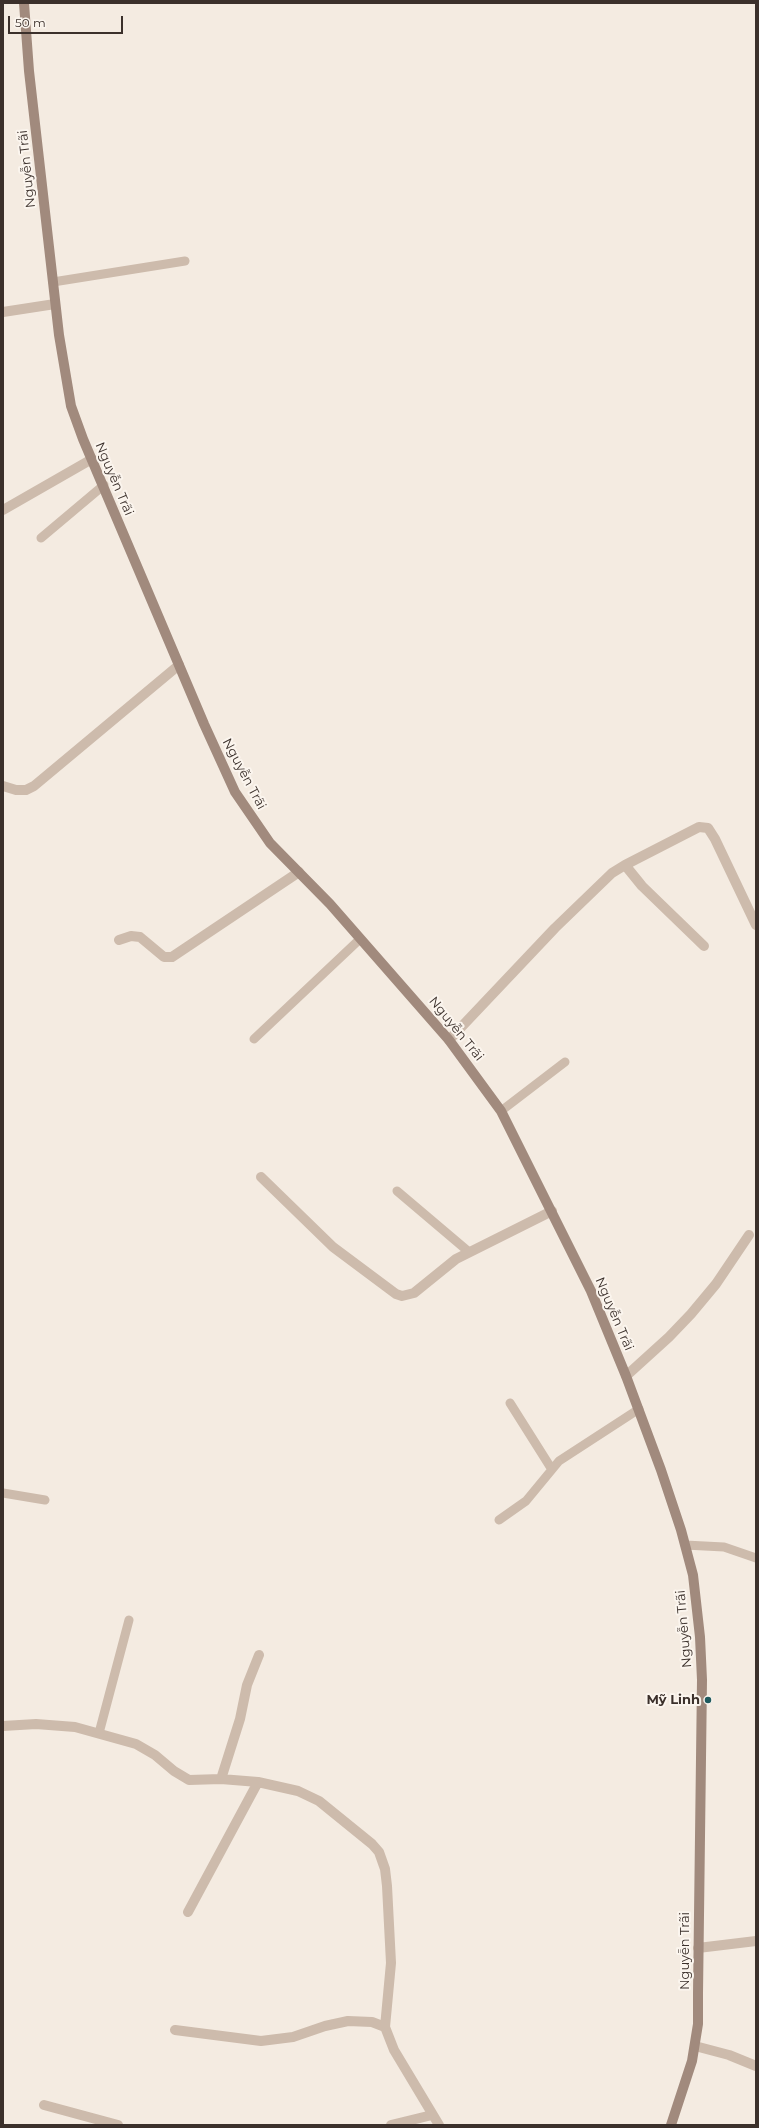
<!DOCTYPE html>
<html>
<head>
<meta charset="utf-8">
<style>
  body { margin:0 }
  #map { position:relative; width:759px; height:2128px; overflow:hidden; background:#f4ebe1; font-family:Montserrat,sans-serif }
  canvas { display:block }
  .frame { position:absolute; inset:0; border:4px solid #3b302b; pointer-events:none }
  .scale { position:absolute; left:8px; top:16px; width:115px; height:18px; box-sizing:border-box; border:2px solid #3b302b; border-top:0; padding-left:5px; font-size:12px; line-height:14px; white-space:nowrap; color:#3b302b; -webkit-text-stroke:3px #fbf5ee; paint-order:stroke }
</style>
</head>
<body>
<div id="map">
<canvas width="759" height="2128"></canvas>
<div class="frame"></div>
<div class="scale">50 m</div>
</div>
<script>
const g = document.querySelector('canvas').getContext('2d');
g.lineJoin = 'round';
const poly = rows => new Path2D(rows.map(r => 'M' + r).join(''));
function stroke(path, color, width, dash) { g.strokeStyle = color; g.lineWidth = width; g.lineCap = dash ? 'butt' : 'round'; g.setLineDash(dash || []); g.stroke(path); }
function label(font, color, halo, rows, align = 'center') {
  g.font = font + ' Montserrat,sans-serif'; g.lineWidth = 4; g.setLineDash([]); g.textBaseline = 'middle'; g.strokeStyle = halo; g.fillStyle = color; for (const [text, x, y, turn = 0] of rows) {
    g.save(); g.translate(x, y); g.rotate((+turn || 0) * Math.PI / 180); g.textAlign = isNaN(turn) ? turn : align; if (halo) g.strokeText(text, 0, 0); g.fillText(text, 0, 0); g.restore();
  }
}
const service = poly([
  [53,282,185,261],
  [41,538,104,485],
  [254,1039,360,939],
  [501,1111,565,1062],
  [397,1191,469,1252],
  [510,1403,551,1468],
  [3,1493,45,1500],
  [499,1520,526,1501,559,1461,639,1409],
  [685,1545,724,1547,756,1558],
  [99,1733,129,1620]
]);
const minor = poly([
  [3,312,55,304],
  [3,510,92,459],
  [3,786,16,790,26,790,34,786,179,665],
  [625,865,699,827,708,828,715,839,756,925],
  [119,940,131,936,140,937,164,957,172,957,299,872],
  [449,1040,555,928,612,873,625,865,642,886,704,946],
  [261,1177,333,1247,396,1294,402,1296,414,1293,456,1259,552,1211],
  [626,1376,669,1337,691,1314,716,1284,749,1235],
  [3,1726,36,1724,75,1727,136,1744,155,1755,174,1771,189,1780,221,1779,258,1782,298,1791,319,1801,372,1844,379,1852,385,1869,387,1886,391,1963,385,2027,394,2050,439,2125],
  [221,1779,240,1719,247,1685,259,1655],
  [188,1912,258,1782],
  [698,1948,756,1941],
  [175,2030,261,2041,293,2037,325,2026,348,2021,372,2022,385,2027],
  [695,2046,729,2055,756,2066],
  [44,2105,118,2125],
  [391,2125,432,2115]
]);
const secondary = poly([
  [24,3,29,71,59,335,71,406,83,439,204,724,235,792,270,843,330,904,449,1040,501,1111,591,1291,626,1376,661,1470,681,1530,693,1575,700,1637,702,1680,698,1993,698,2024,692,2061,671,2125]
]);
const markers = [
  [708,1700,4,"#1f5a5e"]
];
const streetNames = [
  ["Nguyễn Trãi",27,169,-96],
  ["Nguyễn Trãi",114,479,67],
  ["Nguyễn Trãi",244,774,62],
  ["Nguyễn Trãi",456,1029,51],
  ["Nguyễn Trãi",614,1314,67],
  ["Nguyễn Trãi",684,1629,-95],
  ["Nguyễn Trãi",685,1951,-90]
];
const poiNames = [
  ["Mỹ Linh",700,1700]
];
stroke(service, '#cdbbac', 9);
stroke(minor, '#cdbbac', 10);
stroke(secondary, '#a18a7d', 10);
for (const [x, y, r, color] of markers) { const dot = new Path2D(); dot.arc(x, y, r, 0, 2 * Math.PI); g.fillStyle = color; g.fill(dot); stroke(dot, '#fbf5ee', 1.5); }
label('13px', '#3b302b', '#fbf5ee', streetNames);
label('bold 13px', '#3b302b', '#fbf5ee', poiNames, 'right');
</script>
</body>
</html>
